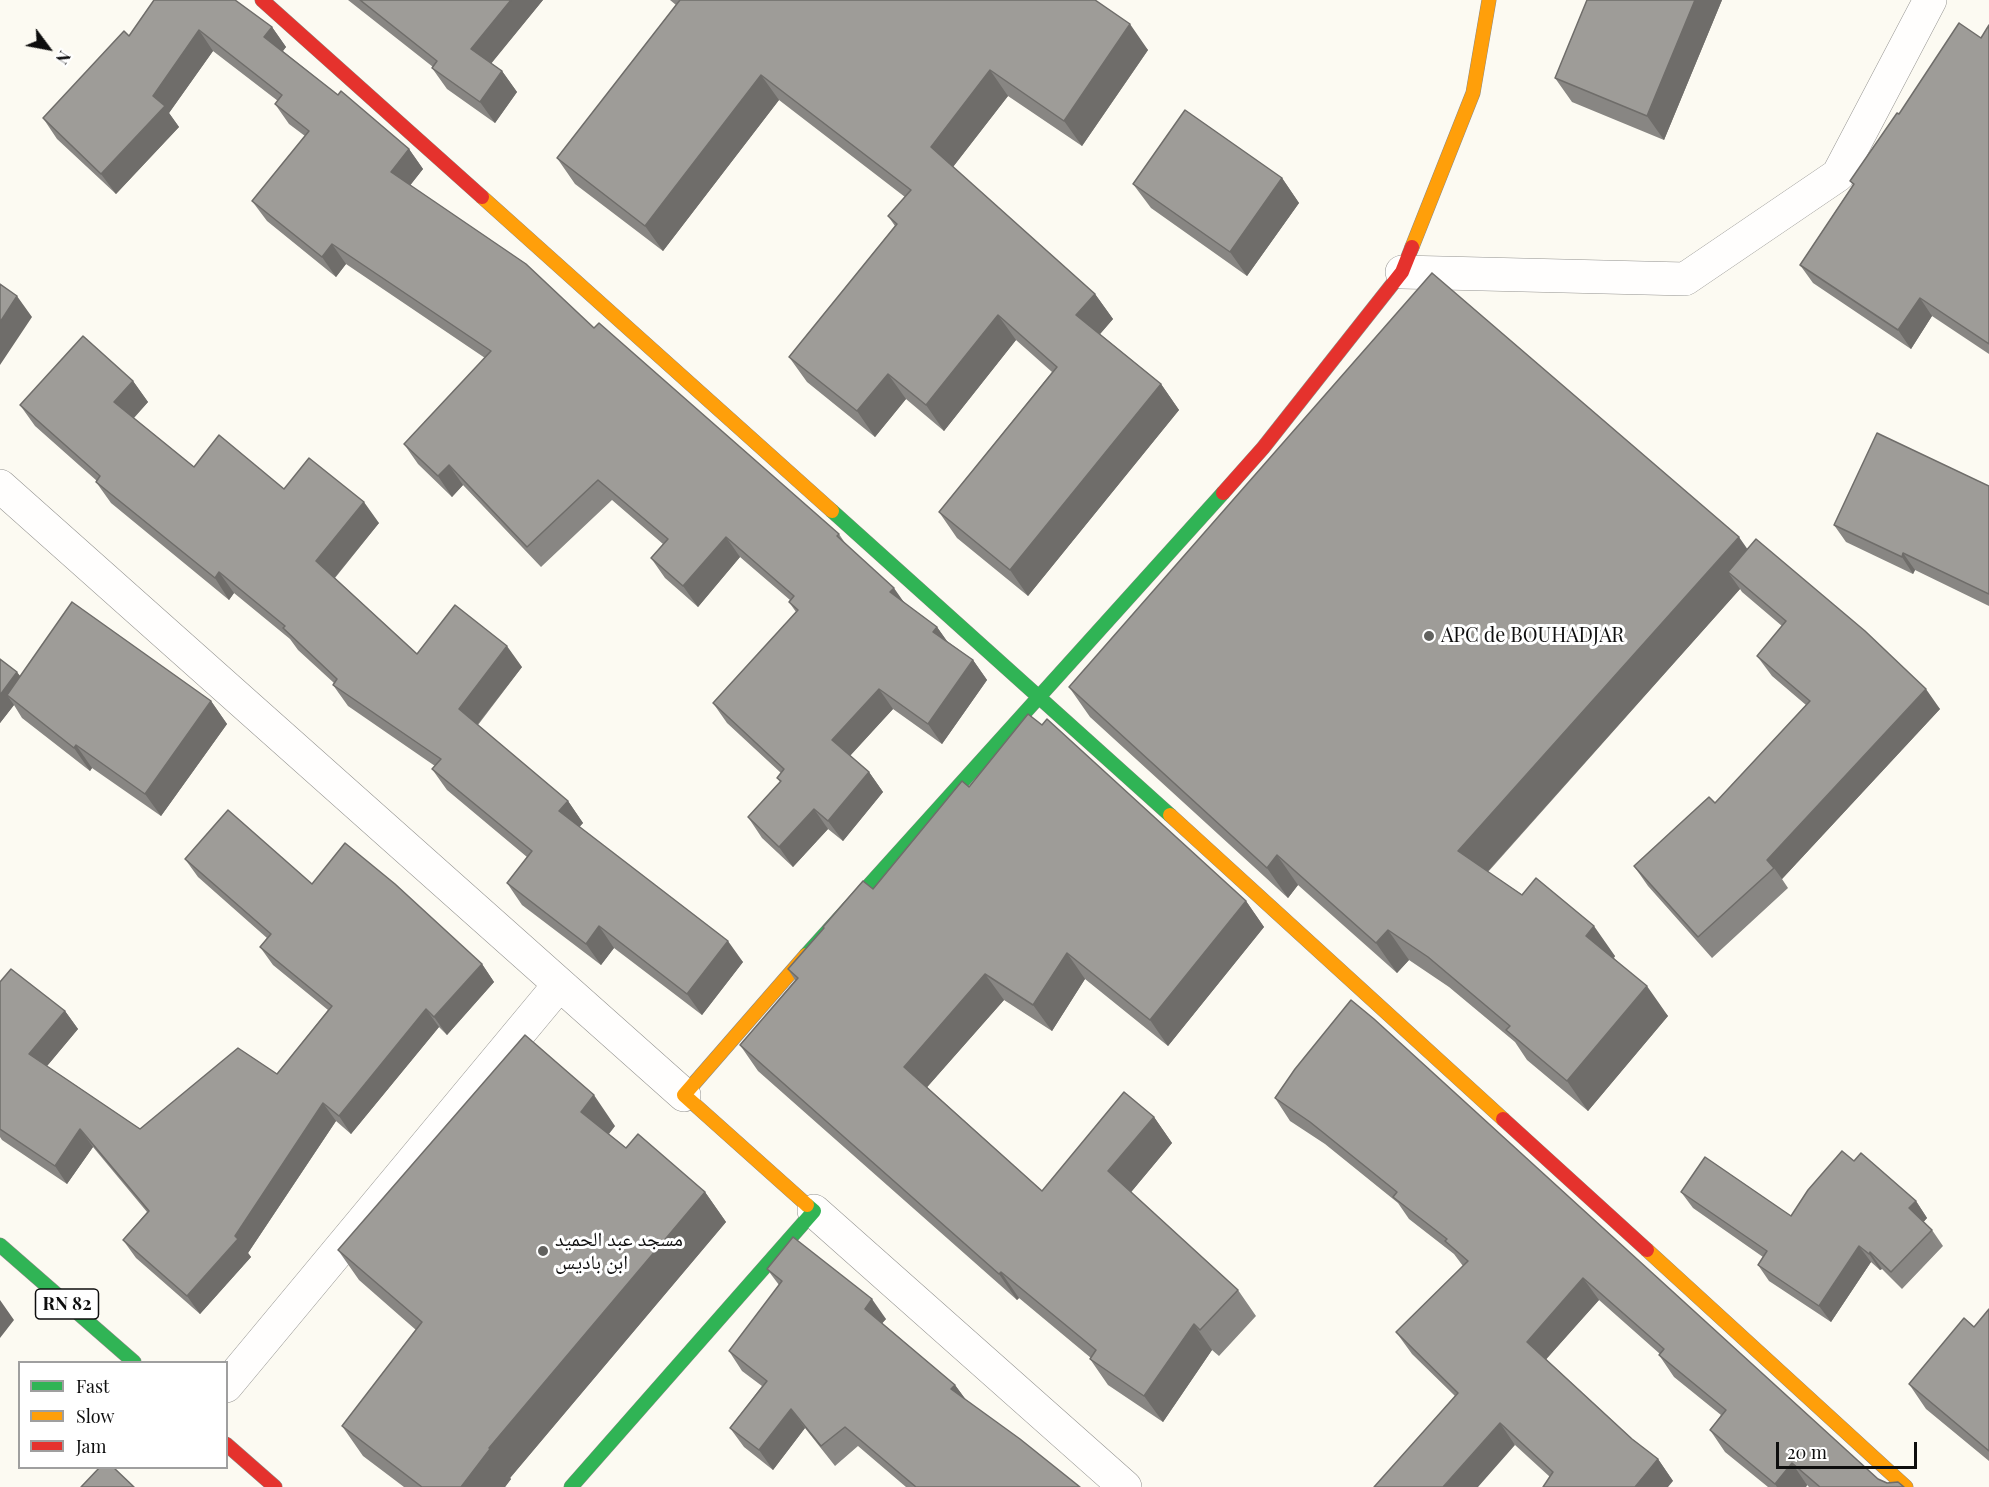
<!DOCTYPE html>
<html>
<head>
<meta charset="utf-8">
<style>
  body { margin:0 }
  #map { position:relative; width:1989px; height:1487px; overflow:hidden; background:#fcfaf2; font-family:"Playfair Display",serif }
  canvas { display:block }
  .legend { position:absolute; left:18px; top:1361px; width:210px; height:108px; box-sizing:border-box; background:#fff; border:2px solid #9f9f9f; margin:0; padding:8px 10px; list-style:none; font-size:18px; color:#0e0e0e }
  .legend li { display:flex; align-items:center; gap:12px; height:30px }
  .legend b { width:30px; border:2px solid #9f9f9f }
  .north { position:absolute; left:18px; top:18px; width:60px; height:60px; -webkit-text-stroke:4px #fff; paint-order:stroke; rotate:122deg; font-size:16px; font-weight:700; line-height:24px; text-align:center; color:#0e0e0e }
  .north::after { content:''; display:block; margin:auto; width:21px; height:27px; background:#0e0e0e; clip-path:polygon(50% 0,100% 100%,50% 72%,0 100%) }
  .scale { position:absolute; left:1776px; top:1442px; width:141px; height:27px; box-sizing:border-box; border:3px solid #0e0e0e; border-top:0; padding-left:8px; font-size:18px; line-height:21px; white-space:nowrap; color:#0e0e0e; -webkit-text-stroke:4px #fff; paint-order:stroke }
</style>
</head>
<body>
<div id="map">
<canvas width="1989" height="1487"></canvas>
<ul class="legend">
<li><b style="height:8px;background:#30b455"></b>Fast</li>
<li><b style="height:8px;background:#ff9f0a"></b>Slow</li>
<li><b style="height:8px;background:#e5322d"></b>Jam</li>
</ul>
<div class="north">N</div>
<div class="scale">20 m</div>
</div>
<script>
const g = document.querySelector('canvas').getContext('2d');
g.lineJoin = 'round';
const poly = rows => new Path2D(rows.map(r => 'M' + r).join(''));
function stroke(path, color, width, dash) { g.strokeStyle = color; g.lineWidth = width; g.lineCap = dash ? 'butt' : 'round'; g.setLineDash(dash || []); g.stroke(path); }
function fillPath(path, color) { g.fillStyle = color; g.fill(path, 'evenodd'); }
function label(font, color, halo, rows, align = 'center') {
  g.font = font + ' "Playfair Display","Noto Naskh Arabic",serif'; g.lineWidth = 6; g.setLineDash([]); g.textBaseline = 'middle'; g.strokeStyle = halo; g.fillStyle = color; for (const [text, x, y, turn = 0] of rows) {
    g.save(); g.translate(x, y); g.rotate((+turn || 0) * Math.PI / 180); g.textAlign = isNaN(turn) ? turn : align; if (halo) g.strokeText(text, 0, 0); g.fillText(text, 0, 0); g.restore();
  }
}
const street = poly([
  [1402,272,1685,279,1838,175,1930,0],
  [0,486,684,1095],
  [814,1211,1125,1487],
  [226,1386,559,985]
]);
const fast = poly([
  [832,511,1170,815],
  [806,955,1223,493],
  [0,1245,134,1362],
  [571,1487,814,1211,807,1205]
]);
const slow = poly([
  [482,197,832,511],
  [1412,247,1473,93,1489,0],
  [1170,815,1503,1119],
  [806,955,684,1095,807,1205],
  [1647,1250,1906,1487]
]);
const jam = poly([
  [262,0,482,197],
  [1223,493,1263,448,1402,272,1412,247],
  [1503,1119,1647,1250],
  [226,1444,275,1487]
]);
const wall = poly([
  [348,0,543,0,491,63,502,71,517,92,495,123,447,89,432,68,433,67],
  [670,0,1095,0,1148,50,1082,146,1008,96,953,167,1095,294,1113,319,1100,334,1161,384,1179,410,1028,596,957,538,939,512,1052,372,1016,340,944,431,906,399,875,437,807,382,789,357,895,226,888,216,905,197,779,100,663,251,575,184,557,158,676,5],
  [1587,0,1722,0,1664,140,1572,102,1555,78],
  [1989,25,1989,354,1932,316,1911,349,1813,283,1800,265,1853,185,1850,181,1981,38],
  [272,27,286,47,283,51,338,95,409,149,423,169,410,185,594,328,839,534,845,543,906,604,937,627,947,641,973,660,987,680,942,744,893,709,850,756,869,772,883,792,843,841,828,829,793,867,762,838,748,817,780,782,777,778,781,773,727,723,713,703,796,612,789,602,790,600,740,557,698,607,665,578,651,558,663,544,612,500,541,567,463,485,452,497,418,464,404,444,485,358,346,264,336,277,267,221,252,201,305,136,289,124,275,104,278,101,213,51,169,113,179,127,116,194,57,139,43,118,129,36],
  [1282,178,1299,203,1247,276,1151,208,1133,184],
  [133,381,148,402,134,418,194,467,284,489,379,523,335,578,417,654,522,667,478,725,568,801,583,823,579,827,743,962,702,1015,614,948,601,965,522,905,507,883,527,857,447,790,432,769,435,766,348,706,333,685,334,683,298,650,290,639,234,593,229,600,111,503,96,482,97,481,35,426,20,405],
  [1989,486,1989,606,1915,570,1913,574,1846,542,1834,525],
  [1747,549,1940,709,1782,879,1788,888,1712,958,1648,886,1634,866,1715,803,1806,705,1772,676,1757,656,1782,626,1742,592,1740,589,1488,872,1615,956,1614,958,1668,1016,1588,1111,1527,1060,1515,1042,1449,987,1409,960,1397,973,1298,885,1288,898,1090,717,1069,687],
  [0,659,20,676,211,701,227,724,161,816,92,768,90,771,22,718,14,705,0,723],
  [969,787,1246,901,1264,927,1168,1046,1085,979,1052,1031,1004,1000,927,1087,1042,1191,1154,1117,1172,1143,1131,1192,1238,1290,1256,1316,1219,1356,1212,1350,1163,1422,1108,1385,1090,1359,1091,1358,1019,1298,1017,1300,758,1071,740,1045,795,980,788,969,873,889],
  [185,859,312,884,482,964,494,982,447,1035,439,1027,351,1134,336,1121,248,1253,251,1257,200,1314,136,1258,123,1240,147,1212,93,1147,67,1184,2,1140,0,1137,0,982,65,1011,78,1029,47,1066,140,1129,277,1074,328,1010,273,965,260,947,267,938,198,877],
  [1295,1069,1878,1479,1887,1483,1904,1487,1809,1487,1807,1485,1806,1487,1768,1487,1725,1452,1710,1430,1721,1415,1674,1377,1659,1355,1660,1354,1599,1300,1546,1359,1632,1439,1658,1459,1673,1481,1550,1477,1515,1445,1455,1396,1412,1354,1396,1332,1463,1266,1454,1254,1409,1219,1398,1203,1325,1144,1290,1121,1275,1098],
  [615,1126,609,1134,626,1148,705,1192,726,1222,510,1478,511,1479,505,1487,404,1487,363,1456,342,1426,416,1330,359,1280,338,1250],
  [1854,1161,1916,1201,1927,1218,1923,1222,1932,1230,1943,1246,1902,1289,1882,1269,1880,1270,1871,1262,1831,1322,1769,1281,1758,1265,1763,1257,1693,1208,1681,1192,1791,1216],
  [767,1269,886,1319,882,1323,955,1385,966,1400,1080,1487,906,1487,858,1446,835,1466,805,1428,773,1470,744,1447,730,1428,762,1386,742,1371,729,1351,779,1285],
  [1989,1309,1989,1461,1926,1409,1909,1384,1974,1327]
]);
const shadedWall = poly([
  [511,0,543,0,486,70,471,49],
  [1695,0,1722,0,1664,140,1647,116],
  [1130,24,1148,50,1082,146,1064,121],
  [272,27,286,47,278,57,264,37],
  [199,30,213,51,169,113,179,127,116,194,101,174,153,96],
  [990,70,1008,96,949,172,931,147],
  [502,71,517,92,495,123,480,102],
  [761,75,779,100,663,251,645,226],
  [409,149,423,169,405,192,391,172],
  [1282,178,1299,203,1247,276,1230,252],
  [332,244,346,264,336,277,322,257],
  [1095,294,1113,319,1094,341,1076,315],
  [17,296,32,317,0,365,0,322],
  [1920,298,1932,316,1911,349,1898,330],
  [998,315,1016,340,944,431,926,405],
  [888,374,906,399,875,437,857,411],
  [133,381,148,402,129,423,114,402],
  [1161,384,1179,410,1028,596,1010,570],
  [449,465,463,485,452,497,438,476],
  [364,502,379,523,331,582,316,561],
  [726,537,740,557,698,607,683,586],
  [1739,537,1760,567,1728,572,1740,589,1479,881,1458,851],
  [1903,553,1915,570,1913,574,1902,557],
  [219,572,234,593,229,600,215,578],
  [894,588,908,608,890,592],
  [937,627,951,647,933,632],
  [507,646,522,667,473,730,459,709],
  [973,660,987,680,942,744,928,724],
  [17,672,28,686,7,695,14,705,0,723,0,695],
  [879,689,893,709,846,760,832,740],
  [1926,689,1940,709,1782,879,1774,868,1767,860],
  [211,701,227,724,161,816,145,794],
  [76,745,92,768,90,771,74,748],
  [869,772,883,792,843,841,828,821],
  [568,801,583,823,574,833,559,811],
  [814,809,828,829,793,867,779,847],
  [1277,855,1298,885,1288,898,1267,868],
  [1246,901,1264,927,1168,1046,1150,1020],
  [599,926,614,948,601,965,586,944],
  [1594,926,1615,956,1607,966,1586,936],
  [1388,930,1409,960,1397,973,1376,943],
  [728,941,743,962,702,1015,687,994],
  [1067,953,1085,979,1052,1031,1033,1005],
  [482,964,494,982,447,1035,434,1017],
  [985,974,1004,1000,922,1093,904,1067],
  [1647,986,1668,1016,1588,1111,1567,1081],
  [426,1009,439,1027,351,1134,339,1116],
  [65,1011,78,1029,42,1072,29,1054],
  [594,1095,615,1126,602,1142,581,1112],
  [323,1103,336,1121,248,1253,251,1257,200,1314,187,1296,235,1236],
  [1154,1117,1172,1143,1127,1197,1108,1171],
  [80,1129,93,1147,67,1184,55,1166],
  [705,1192,726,1222,510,1478,511,1479,505,1487,461,1487,489,1448],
  [1916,1201,1927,1218,1921,1225,1909,1208],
  [1859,1246,1871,1262,1831,1322,1819,1306],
  [1870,1252,1882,1269,1880,1270,1869,1254],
  [1001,1272,1019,1298,1017,1300,999,1274],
  [1583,1278,1599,1300,1542,1364,1527,1342],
  [872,1299,886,1319,878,1328,865,1309],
  [0,1300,14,1320,0,1338],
  [1194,1324,1212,1350,1163,1422,1144,1396],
  [955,1385,969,1404,951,1389],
  [791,1409,805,1428,773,1470,759,1450],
  [1500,1423,1515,1445,1478,1487,1443,1487],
  [1658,1459,1673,1481,1668,1487,1635,1487],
  [1792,1463,1807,1485,1806,1487,1777,1487,1775,1484]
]);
const building = poly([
  [154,0,235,0,272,27,264,37,338,95,341,91,409,149,391,172,526,264,594,328,599,323,839,534,837,536,894,588,890,592,937,627,933,632,973,660,928,724,879,689,832,740,869,772,828,821,814,809,779,847,748,817,781,781,777,778,784,769,713,703,798,610,789,602,794,596,726,537,683,586,651,558,668,539,598,480,527,547,449,465,438,476,404,444,491,351,332,244,322,257,252,201,309,131,275,104,282,95,199,30,153,96,165,106,101,174,43,118,124,31,129,36,154,0],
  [360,0,511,0,471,49,502,71,480,102,432,68,437,61,360,0],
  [680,0,1095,0,1130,24,1064,121,990,70,931,147,1095,294,1076,315,1161,384,1010,570,939,512,1057,367,998,315,926,405,888,374,857,411,789,357,897,224,888,216,911,190,761,75,645,226,557,158,680,0],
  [1587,0,1695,0,1647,116,1555,78,1587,0],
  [1959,23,1981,38,1989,25,1989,344,1920,298,1898,330,1800,265,1854,184,1850,181,1897,113,1899,114,1959,23],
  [1185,110,1282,178,1230,252,1133,184,1185,110],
  [1432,273,1739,537,1458,851,1522,895,1536,878,1594,926,1586,936,1647,986,1567,1081,1506,1030,1510,1026,1428,957,1388,930,1376,943,1277,855,1267,868,1069,687,1432,273],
  [0,284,17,296,0,322,0,284],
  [83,336,133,381,114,402,194,467,219,435,284,489,309,458,364,502,316,561,417,654,455,605,507,646,459,709,568,801,559,811,728,941,687,994,599,926,586,944,507,883,532,851,432,769,441,759,333,685,337,679,283,628,285,626,219,572,215,578,96,482,100,476,20,405,83,336],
  [1877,433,1989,486,1989,594,1903,553,1902,557,1834,525,1877,433],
  [1756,539,1865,631,1926,689,1767,860,1774,868,1698,937,1634,866,1709,797,1715,803,1810,701,1757,656,1786,621,1728,572,1756,539],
  [72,602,211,701,145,794,76,745,74,748,7,695,72,602],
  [0,659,17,672,0,695,0,659],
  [1028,714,1042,725,1047,719,1246,901,1150,1020,1067,953,1033,1005,985,974,904,1067,1042,1191,1124,1092,1154,1117,1108,1171,1238,1290,1200,1330,1194,1324,1144,1396,1090,1359,1096,1350,1001,1272,999,1274,740,1045,798,978,788,969,824,928,823,927,863,881,873,889,962,781,969,787,1028,714],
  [228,810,312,884,345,843,395,884,482,964,434,1017,426,1009,339,1116,323,1103,235,1236,238,1239,187,1296,123,1240,149,1211,80,1129,55,1166,0,1129,0,982,11,969,65,1011,29,1054,140,1129,238,1048,277,1074,332,1006,260,947,271,934,185,859,228,810],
  [1351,1000,1374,1019,1878,1479,1887,1483,1898,1482,1904,1487,1820,1487,1792,1463,1775,1484,1710,1430,1726,1410,1659,1355,1664,1349,1583,1278,1527,1342,1632,1439,1658,1459,1635,1487,1543,1487,1553,1472,1500,1423,1443,1487,1374,1487,1458,1393,1396,1332,1468,1261,1445,1241,1447,1239,1393,1197,1397,1192,1310,1122,1275,1098,1295,1069,1351,1000],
  [525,1035,594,1095,581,1112,626,1148,638,1134,705,1192,489,1448,490,1449,461,1487,422,1487,342,1426,422,1322,338,1250,525,1035],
  [1842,1151,1854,1161,1861,1153,1916,1201,1909,1208,1932,1230,1891,1272,1870,1252,1869,1254,1859,1246,1819,1306,1758,1265,1767,1251,1681,1192,1705,1157,1791,1216,1808,1190,1842,1151],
  [793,1237,872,1299,865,1309,955,1385,951,1389,1020,1439,1080,1487,916,1487,845,1427,821,1446,791,1409,759,1450,730,1428,767,1381,729,1351,782,1281,767,1269,793,1237],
  [1989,1309,1989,1451,1909,1384,1964,1318,1974,1327,1989,1309],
  [100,1467,113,1467,134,1487,81,1487,100,1467]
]);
const markers = [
  [1429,636,6,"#61615e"],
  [543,1251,6,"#61615e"]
];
const shields = [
  [67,1304,63]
];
const shieldNames = [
  ["RN 82",67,1304]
];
const poiNames = [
  ["APC de BOUHADJAR",1441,636],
  ["مسجد عبد الحميد",555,1240],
  ["ابن باديس",555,1263]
];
stroke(street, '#959491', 34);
stroke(fast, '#8c8b87', 15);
stroke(slow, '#8c8b87', 15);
stroke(jam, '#8c8b87', 15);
stroke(street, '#fffefd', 33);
stroke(fast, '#30b455', 14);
stroke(slow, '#ff9f0a', 14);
stroke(jam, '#e5322d', 14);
fillPath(wall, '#888683');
fillPath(shadedWall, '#6f6d6a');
fillPath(building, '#9e9c98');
stroke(building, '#6f6d6a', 1.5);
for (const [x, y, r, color] of markers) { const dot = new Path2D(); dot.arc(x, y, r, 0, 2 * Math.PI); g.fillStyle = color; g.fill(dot); stroke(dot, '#fff', 2); }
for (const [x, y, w] of shields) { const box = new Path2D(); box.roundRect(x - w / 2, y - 15, w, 30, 4.5); g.fillStyle = '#fff'; g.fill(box); stroke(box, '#0e0e0e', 1.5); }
label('bold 18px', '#0e0e0e', null, shieldNames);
label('20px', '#0e0e0e', '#fff', poiNames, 'left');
</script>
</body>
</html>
